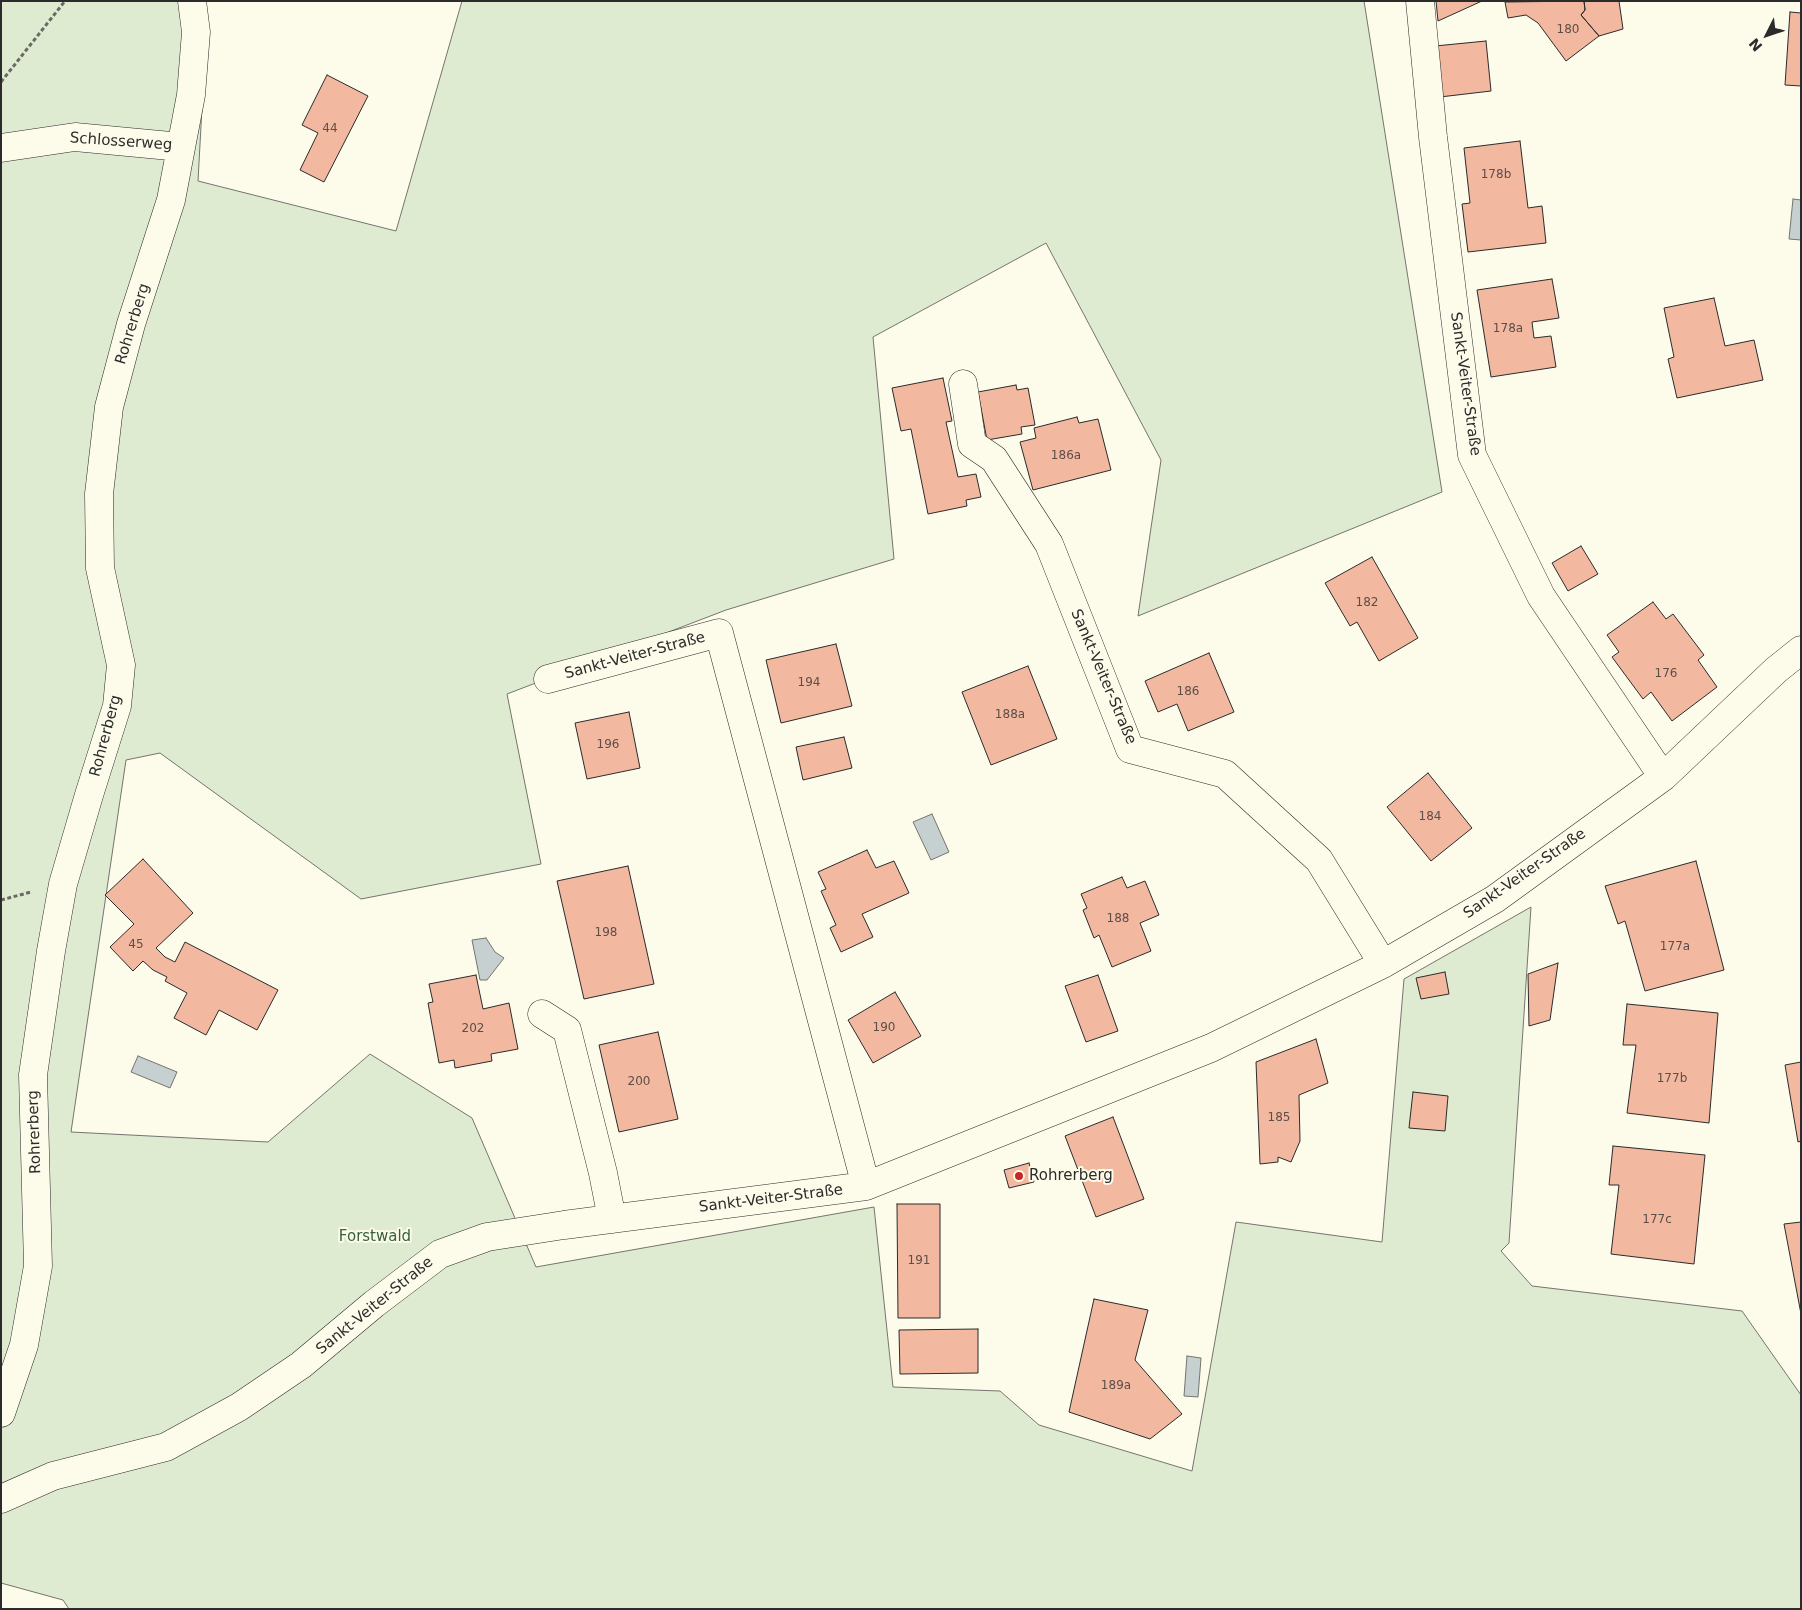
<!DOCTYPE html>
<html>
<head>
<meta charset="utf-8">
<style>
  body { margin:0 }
  #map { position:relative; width:1802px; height:1610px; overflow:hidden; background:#fdfbea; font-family:"DejaVu Sans",sans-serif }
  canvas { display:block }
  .frame { position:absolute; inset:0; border:2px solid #2b2b2b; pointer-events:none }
  .north { position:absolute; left:1742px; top:10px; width:50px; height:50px; -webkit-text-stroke:4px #fdfbea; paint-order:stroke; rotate:229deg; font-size:14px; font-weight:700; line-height:20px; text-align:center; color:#2b2b2b }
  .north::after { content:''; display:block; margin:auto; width:18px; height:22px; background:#2b2b2b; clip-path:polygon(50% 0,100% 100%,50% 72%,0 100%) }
</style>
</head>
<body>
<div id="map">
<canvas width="1802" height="1610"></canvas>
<div class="frame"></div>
<div class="north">N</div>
</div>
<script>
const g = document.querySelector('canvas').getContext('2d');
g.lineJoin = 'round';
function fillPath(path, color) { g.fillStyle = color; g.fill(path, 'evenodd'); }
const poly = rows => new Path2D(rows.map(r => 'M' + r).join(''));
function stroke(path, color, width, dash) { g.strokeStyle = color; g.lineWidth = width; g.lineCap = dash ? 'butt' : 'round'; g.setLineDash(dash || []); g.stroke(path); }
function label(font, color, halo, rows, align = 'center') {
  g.font = font + ' "DejaVu Sans",sans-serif'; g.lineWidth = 4; g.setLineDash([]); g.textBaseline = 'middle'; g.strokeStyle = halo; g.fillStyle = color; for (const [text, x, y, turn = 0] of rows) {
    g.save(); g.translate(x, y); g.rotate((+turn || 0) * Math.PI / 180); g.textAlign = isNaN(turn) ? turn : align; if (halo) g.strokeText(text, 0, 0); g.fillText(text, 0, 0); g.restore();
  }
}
const green = poly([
  [1,1,200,1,205,52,198,181,396,231,462,1,1364,1,1442,492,1138,616,1161,460,1046,243,873,337,894,559,726,610,507,694,541,864,361,899,160,753,126,760,71,1132,268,1142,370,1054,472,1118,536,1267,874,1207,893,1387,1000,1391,1039,1425,1192,1471,1236,1222,1382,1242,1404,979,1531,907,1509,1243,1501,1251,1532,1286,1742,1311,1801,1395,1801,1609,69,1609,63,1600,1,1583,1,1]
]);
const water = poly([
  [1793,199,1801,200,1801,240,1789,239,1793,199],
  [932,814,949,852,931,860,913,822,932,814],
  [486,938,495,952,504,958,487,980,480,980,472,940,486,938],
  [138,1056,177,1072,170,1088,131,1072,138,1056],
  [1187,1356,1201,1358,1198,1397,1184,1396,1187,1356]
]);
const building = poly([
  [1436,1,1482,1,1438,21,1436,1],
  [1584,1,1585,10,1581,15,1599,36,1566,61,1538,23,1526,15,1508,18,1505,2,1584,1],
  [1584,1,1619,1,1623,29,1599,36,1581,15,1585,10,1584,1],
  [1790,12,1801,13,1801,86,1785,85,1790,12],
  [1486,41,1491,91,1440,97,1435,46,1486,41],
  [327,75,368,96,324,182,300,170,318,133,302,125,327,75],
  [1520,141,1528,208,1542,206,1546,243,1468,252,1462,204,1470,203,1464,148,1520,141],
  [1552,279,1559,318,1532,322,1534,338,1551,336,1556,367,1491,377,1477,290,1552,279],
  [1714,298,1725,346,1754,340,1763,380,1677,398,1668,359,1674,357,1664,308,1714,298],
  [943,378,952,421,946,422,958,477,976,474,981,497,966,500,967,506,928,514,911,429,901,431,892,388,943,378],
  [1016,385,1017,390,1028,388,1035,425,1021,427,1022,434,987,440,978,392,1016,385],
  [1077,417,1079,423,1098,419,1111,470,1033,490,1020,442,1036,438,1034,428,1077,417],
  [1581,546,1598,574,1568,591,1552,563,1581,546],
  [1372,557,1418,638,1379,661,1357,622,1350,626,1325,583,1372,557],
  [1653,602,1666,619,1673,614,1704,655,1698,660,1717,687,1672,721,1651,692,1643,699,1612,657,1619,652,1607,635,1653,602],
  [836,644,852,706,781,723,766,660,836,644],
  [1209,653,1234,712,1188,731,1177,704,1158,712,1145,681,1209,653],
  [1028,666,1057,739,991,765,962,692,1028,666],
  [629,712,640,768,587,779,575,723,629,712],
  [844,737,852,768,803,780,796,747,844,737],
  [1428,773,1472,828,1431,861,1387,807,1428,773],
  [867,850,876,868,894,861,909,893,862,914,873,937,841,952,830,928,836,925,821,891,826,889,818,872,867,850],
  [143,859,193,913,156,948,165,957,175,962,185,942,278,990,257,1030,219,1010,206,1035,174,1018,187,993,165,981,167,977,153,970,143,961,133,971,110,947,134,924,105,895,143,859],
  [1696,861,1724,970,1645,991,1625,921,1618,924,1605,886,1696,861],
  [628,866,654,984,584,999,557,881,628,866],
  [1122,877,1127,888,1145,881,1159,915,1140,923,1151,951,1112,967,1099,935,1094,938,1083,910,1087,908,1081,894,1122,877],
  [1558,963,1550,1020,1529,1026,1528,974,1558,963],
  [1445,972,1449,994,1421,999,1416,978,1445,972],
  [476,975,483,1009,509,1003,518,1049,491,1054,492,1061,455,1068,454,1060,439,1063,428,1003,433,1002,429,984,476,975],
  [1098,975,1118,1031,1086,1042,1065,986,1098,975],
  [895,992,921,1036,873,1063,848,1020,895,992],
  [1627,1004,1718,1013,1709,1123,1627,1113,1636,1045,1623,1045,1627,1004],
  [658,1032,678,1119,619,1132,599,1045,658,1032],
  [1316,1039,1328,1083,1299,1095,1300,1141,1291,1162,1278,1157,1278,1162,1260,1164,1256,1062,1316,1039],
  [1801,1062,1801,1141,1798,1142,1785,1065,1801,1062],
  [1413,1092,1448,1096,1445,1131,1409,1128,1413,1092],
  [1113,1117,1144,1199,1096,1217,1065,1136,1113,1117],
  [1613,1146,1705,1155,1694,1264,1611,1254,1619,1185,1609,1185,1613,1146],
  [1029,1163,1034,1182,1009,1188,1004,1170,1029,1163],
  [897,1204,940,1204,940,1318,898,1318,897,1204],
  [1801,1222,1801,1314,1784,1224,1801,1222],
  [1094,1299,1148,1310,1135,1360,1182,1414,1150,1439,1069,1412,1094,1299],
  [978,1329,978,1373,900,1374,899,1330,978,1329]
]);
const path = poly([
  [1,82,65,1],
  [1,900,31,892]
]);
const minor = poly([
  [1420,1,1433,137,1472,455,1541,596,1663,777],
  [1,148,75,137,181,147],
  [963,384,972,444,994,459,1049,544,1130,749,1225,774,1319,860,1383,964],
  [548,679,719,633,866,1186],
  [542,1014,567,1030,603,1173,612,1219],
  [1,1413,24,1345,38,1266,33,1075,51,951,63,884,89,795,117,706,121,665,100,568,99,494,109,407,131,324,171,200,191,95,196,32,192,1],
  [1,1499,53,1476,166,1447,239,1407,301,1365,374,1304,440,1254,487,1237,564,1225,866,1186,1211,1048,1383,964,1495,899,1663,777,1776,670,1801,650]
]);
const markers = [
  [1019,1176,5,"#c62828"]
];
const numberNames = [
  ["180",1568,30],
  ["44",330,129],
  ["178b",1496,175],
  ["178a",1508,329],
  ["186a",1066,456],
  ["182",1367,603],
  ["176",1666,674],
  ["194",809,683],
  ["186",1188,692],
  ["188a",1010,715],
  ["196",608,745],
  ["184",1430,817],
  ["188",1118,919],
  ["198",606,933],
  ["45",136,945],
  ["177a",1675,947],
  ["190",884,1028],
  ["202",473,1029],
  ["177b",1672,1079],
  ["200",639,1082],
  ["185",1279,1118],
  ["177c",1657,1220],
  ["191",919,1261],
  ["189a",1116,1386]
];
const streetNames = [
  ["Schlosserweg",121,142,4],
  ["Rohrerberg",133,324,-73],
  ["Sankt-Veiter-Straße",1465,384,82],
  ["Sankt-Veiter-Straße",635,656,-15],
  ["Sankt-Veiter-Straße",1103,677,67],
  ["Rohrerberg",106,736,-75],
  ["Sankt-Veiter-Straße",1525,874,-35],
  ["Rohrerberg",35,1132,-92],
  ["Sankt-Veiter-Straße",771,1199,-7],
  ["Sankt-Veiter-Straße",375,1306,-39]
];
const poiNames = [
  ["Rohrerberg",1029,1176]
];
const parkNames = [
  ["Forstwald",375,1237]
];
fillPath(green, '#deebd1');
stroke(green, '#74746e', 1);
fillPath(water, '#c7d0d0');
stroke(water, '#74746e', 1);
fillPath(building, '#f2b8a0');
stroke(building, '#2b2b2b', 1);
stroke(minor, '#2b2b2b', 29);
stroke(path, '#6a6964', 3, [4, 2.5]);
stroke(minor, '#fdfbea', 28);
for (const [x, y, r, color] of markers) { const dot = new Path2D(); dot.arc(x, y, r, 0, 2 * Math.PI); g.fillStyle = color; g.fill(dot); stroke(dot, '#fdfbea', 2); }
label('12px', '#5d4e48', null, numberNames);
label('15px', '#2b2b2b', '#fdfbea', streetNames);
label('15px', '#2b2b2b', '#fdfbea', poiNames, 'left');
label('15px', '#34623c', '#fdfbea', parkNames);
</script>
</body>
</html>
